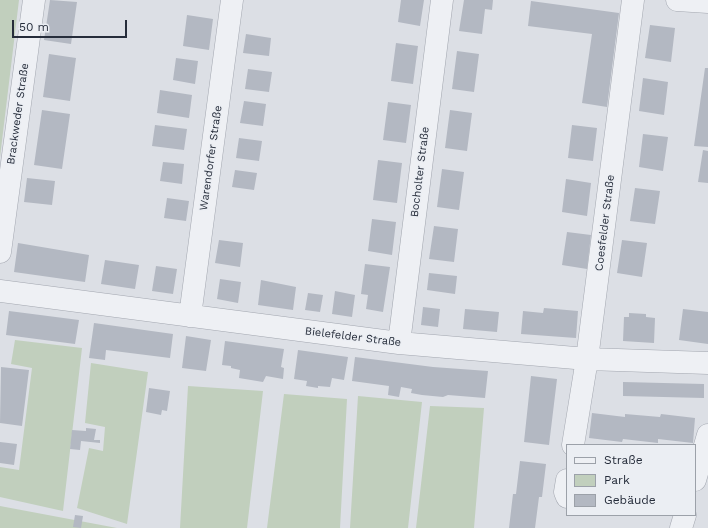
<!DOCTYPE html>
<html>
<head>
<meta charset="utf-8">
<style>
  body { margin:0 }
  #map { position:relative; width:708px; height:528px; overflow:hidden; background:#dcdfe5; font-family:"Work Sans",sans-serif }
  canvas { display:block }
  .legend { position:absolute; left:566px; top:444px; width:130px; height:72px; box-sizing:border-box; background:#ebeef3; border:1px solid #9ca1a9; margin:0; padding:5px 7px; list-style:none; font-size:12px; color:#262d3b }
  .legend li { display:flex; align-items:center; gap:8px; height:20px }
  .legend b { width:20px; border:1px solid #9ca1a9 }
  .scale { position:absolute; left:12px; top:20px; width:115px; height:18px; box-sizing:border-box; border:2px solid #262d3b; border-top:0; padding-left:5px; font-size:12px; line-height:14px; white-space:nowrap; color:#262d3b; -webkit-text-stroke:3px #ebeef3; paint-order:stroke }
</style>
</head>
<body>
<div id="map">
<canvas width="708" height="528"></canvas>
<ul class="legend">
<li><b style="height:5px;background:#eef0f4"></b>Straße</li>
<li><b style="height:11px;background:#c1cfbd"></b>Park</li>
<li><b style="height:11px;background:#b3b8c2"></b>Gebäude</li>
</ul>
<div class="scale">50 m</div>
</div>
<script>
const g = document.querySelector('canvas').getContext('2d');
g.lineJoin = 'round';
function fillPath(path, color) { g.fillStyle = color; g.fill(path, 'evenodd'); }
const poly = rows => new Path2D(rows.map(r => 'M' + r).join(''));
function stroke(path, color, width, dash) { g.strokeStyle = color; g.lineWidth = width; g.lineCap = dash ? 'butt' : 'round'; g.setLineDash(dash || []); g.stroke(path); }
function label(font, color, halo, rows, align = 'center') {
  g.font = font + ' "Work Sans",sans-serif'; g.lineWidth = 3; g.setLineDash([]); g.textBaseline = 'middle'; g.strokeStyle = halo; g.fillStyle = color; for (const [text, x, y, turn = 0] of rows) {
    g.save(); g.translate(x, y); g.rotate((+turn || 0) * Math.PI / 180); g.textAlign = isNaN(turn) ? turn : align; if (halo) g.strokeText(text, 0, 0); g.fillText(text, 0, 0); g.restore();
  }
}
const green = poly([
  [0,0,19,0,0,157],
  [15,340,82,348,63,511,0,497,0,467,19,470,32,368,11,364],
  [91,363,148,372,127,524,77,508,89,448,103,451,105,427,85,423],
  [188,386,263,391,247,528,180,528],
  [284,394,347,399,340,528,267,528],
  [358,396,422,402,408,528,350,528],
  [430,406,484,408,474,528,416,528],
  [0,506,117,528,0,528]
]);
const building = poly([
  [50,0,77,2,71,44,44,40],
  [401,0,424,0,420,26,398,22],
  [464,0,493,0,492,10,485,9,482,34,459,31],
  [531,1,619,13,607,107,582,103,592,34,528,26],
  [187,15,213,19,209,50,183,46],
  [650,25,675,28,671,62,645,58],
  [246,34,271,38,269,56,243,53],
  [396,43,418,46,413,84,391,81],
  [457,51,479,54,474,92,452,89],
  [49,54,76,58,70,101,43,97],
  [176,58,198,61,195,84,173,80],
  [705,68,708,68,708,147,694,146],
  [248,69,272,72,269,92,245,89],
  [643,78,668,82,664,115,639,111],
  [160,90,192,95,189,118,157,113],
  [244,101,266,104,263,126,240,123],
  [388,102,411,105,406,143,383,140],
  [42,110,70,114,62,169,34,165],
  [450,110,472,113,467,151,445,148],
  [155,125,187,129,184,150,152,146],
  [572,125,597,128,593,161,568,158],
  [643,134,668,137,663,171,639,167],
  [239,138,262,141,259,161,236,158],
  [703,150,708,151,708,183,698,182],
  [378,160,402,163,397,203,373,200],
  [163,162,184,164,182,184,160,181],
  [442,169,464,172,459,210,437,207],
  [235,170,257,173,254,190,232,187],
  [27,178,55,181,52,205,24,202],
  [566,179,591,183,587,216,562,212],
  [635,188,660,191,655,224,630,221],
  [167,198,189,201,186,221,164,218],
  [372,219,396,222,392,255,368,251],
  [434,226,458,229,454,262,429,259],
  [567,232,591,235,587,269,562,265],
  [219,240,243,243,240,267,215,263],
  [622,240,647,243,642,277,617,273],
  [18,243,89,255,85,282,14,272],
  [105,260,139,265,135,289,101,284],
  [365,264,390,267,383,312,366,309,368,295,361,294],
  [156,266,177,269,173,294,152,291],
  [429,273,457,276,455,294,427,290],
  [220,279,241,282,238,303,217,299],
  [261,280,296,287,293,310,258,305],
  [335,291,355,295,352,317,332,314],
  [308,293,323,295,320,312,305,310],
  [423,307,440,309,438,327,421,325],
  [544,308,578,311,576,338,521,334,523,311,543,313],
  [465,309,499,312,497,332,463,329],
  [683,309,708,312,708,344,679,340],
  [9,311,79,320,75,344,6,335],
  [629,313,646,314,646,317,655,318,654,343,623,341,624,317,629,317],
  [94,323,173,334,170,358,106,350,105,360,89,358],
  [186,336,211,340,206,371,182,368],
  [225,341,284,349,281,367,284,368,283,379,266,376,263,382,239,378,240,370,231,368,231,366,222,365],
  [298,350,348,357,344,380,332,378,330,387,318,386,318,388,306,386,307,381,294,379],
  [355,357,433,367,488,371,485,398,448,395,443,397,422,395,411,393,412,389,401,387,399,397,388,395,389,386,352,381],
  [1,367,29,370,22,426,0,423],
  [531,376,557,379,549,445,524,442],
  [623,382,704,384,704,398,623,396],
  [149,388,170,391,167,411,162,410,161,415,146,412],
  [592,413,625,417,625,414,660,417,661,414,695,418,693,443,658,439,658,443,623,439,622,442,589,438],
  [86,428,96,429,94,440,100,440,100,443,81,441,80,450,70,449,72,430,86,431],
  [0,442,17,444,14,465,0,463],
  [520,461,546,464,542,497,539,497,535,528,509,528,513,494,516,494],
  [75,515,83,516,81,528,73,527]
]);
const minor = poly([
  [677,0,708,2],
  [0,252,34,0],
  [0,291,399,343,587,359,708,363],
  [190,316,232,0],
  [399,343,442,0],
  [573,445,587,359,633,0],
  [567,480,565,492,567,497],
  [695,480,708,435],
  [681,528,685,515]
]);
const streetNames = [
  ["Brackweder Straße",18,114,-82],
  ["Warendorfer Straße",211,158,-82],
  ["Bocholter Straße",420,172,-83],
  ["Coesfelder Straße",605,223,-83],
  ["Bielefelder Straße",353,337,7]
];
fillPath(green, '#c1cfbd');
fillPath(building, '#b3b8c2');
stroke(minor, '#a2a6af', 23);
stroke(minor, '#eef0f4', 22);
label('11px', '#262d3b', '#ebeef3', streetNames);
</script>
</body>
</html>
